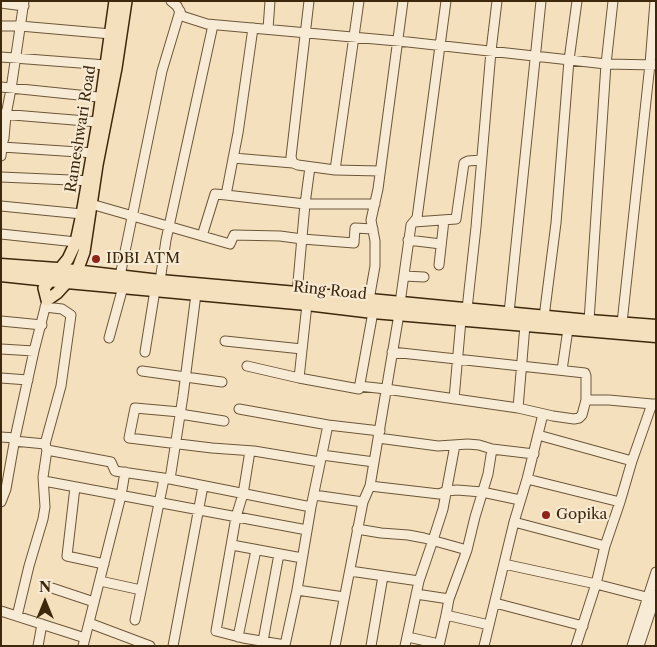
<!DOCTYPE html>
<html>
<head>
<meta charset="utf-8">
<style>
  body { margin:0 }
  #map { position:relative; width:657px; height:647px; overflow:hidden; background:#f5e0be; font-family:"Libre Caslon Text",serif }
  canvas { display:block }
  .frame { position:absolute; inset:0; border:2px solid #3e280c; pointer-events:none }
  .north { position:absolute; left:20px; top:577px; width:50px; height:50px; -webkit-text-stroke:4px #f8ebd5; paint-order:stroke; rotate:0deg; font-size:14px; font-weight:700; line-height:20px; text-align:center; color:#3e280c }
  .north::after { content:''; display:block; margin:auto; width:18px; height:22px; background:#3e280c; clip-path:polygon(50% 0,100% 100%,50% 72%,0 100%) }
</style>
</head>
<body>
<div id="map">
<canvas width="657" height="647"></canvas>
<div class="frame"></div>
<div class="north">N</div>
</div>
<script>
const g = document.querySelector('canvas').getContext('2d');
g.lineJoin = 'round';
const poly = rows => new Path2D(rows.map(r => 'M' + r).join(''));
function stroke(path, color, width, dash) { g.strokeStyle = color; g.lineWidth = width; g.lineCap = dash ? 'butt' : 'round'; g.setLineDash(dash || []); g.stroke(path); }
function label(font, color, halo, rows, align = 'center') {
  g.font = font + ' "Libre Caslon Text",serif'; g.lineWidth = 4; g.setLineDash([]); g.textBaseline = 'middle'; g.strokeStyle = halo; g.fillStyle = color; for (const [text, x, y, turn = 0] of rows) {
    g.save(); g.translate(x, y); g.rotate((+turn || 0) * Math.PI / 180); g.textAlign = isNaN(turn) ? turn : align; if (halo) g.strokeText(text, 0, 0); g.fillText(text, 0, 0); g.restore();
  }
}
const minor = poly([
  [171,1,177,6,182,16,207,24,408,42,606,64,656,65],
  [309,1,291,157,293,163,298,165,335,170,359,1],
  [1,3,24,6],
  [1,26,20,26,111,34],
  [253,28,238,133,226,195,305,204,310,167],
  [268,29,270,1],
  [1,57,106,65],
  [1,87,108,98],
  [1,114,98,122],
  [1,147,4,138,6,115,11,89,24,1],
  [1,156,2,147,94,153],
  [233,158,293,163],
  [335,170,380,171],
  [1,177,93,181],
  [91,204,230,244,234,235,280,236,302,239,354,243,355,228,373,229],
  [1,206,82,214],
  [414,222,456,219,464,163,468,161,481,160],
  [1,234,76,242],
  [202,236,215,194,226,195],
  [408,240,441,244],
  [439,265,444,220],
  [120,276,162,71,180,11],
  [404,276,424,277],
  [160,281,166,240,213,25],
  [297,293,305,204,375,204],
  [369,300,375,266,375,241,371,220,378,189,403,1],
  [400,303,411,225,417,218,446,1],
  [307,304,299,378,359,389,373,312],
  [467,309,476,227,491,51,497,1],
  [509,313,541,1],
  [544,317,556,223,569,60,577,1],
  [1,321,42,325],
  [589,321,606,64,613,1],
  [622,323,650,64,655,1],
  [109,338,123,287],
  [225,341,302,349],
  [1,349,34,351],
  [145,352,155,290],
  [247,366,299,378],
  [562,370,568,329],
  [142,371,222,382],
  [1,378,28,380],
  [359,386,386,389,518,408,553,416,574,419,579,418,582,415,586,400,586,376,585,373,392,352],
  [454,399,461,320],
  [586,400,609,400,652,404],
  [518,408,525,325],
  [239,409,328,425,380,431],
  [180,412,135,408,129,438,212,448,254,451,320,462],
  [180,414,224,421],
  [1,437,15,438],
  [378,438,438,446,468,444,479,445,492,449],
  [14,441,45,444,47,450,43,477,45,507,43,519,29,566,17,616],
  [45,444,61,386,71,315,62,309,45,307],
  [47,450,111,462,115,471,170,479,311,507],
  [250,451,243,494,236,517,216,631,243,638,285,645,297,590,311,507,328,425],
  [322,455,374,462],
  [632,461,652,404,656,404],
  [170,479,183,396,196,294],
  [527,479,620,502,632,461,538,435],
  [44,481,307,530],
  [370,486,439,494,447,491,457,490,482,492,520,500],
  [75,487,67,556,104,564],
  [314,495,363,502],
  [1,502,6,489,15,438,34,351,47,300],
  [514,522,605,546],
  [357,529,381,533,408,535,424,538,467,550],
  [232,545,302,558],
  [504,564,596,584,654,599],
  [350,571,419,581,433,540,443,509,455,445],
  [100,581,141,590],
  [52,588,94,602],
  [297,590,344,597],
  [416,594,449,599],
  [495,603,583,626],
  [1,611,85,638],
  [446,615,489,625],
  [135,620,164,479],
  [89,623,150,646],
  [238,637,256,550],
  [408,637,439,644],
  [263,641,279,554],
  [38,646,42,624],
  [83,646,121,496,125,472],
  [173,646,203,486],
  [335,646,363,502,370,486,399,314],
  [371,646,383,576],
  [405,646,419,581],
  [439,646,446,615,449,599,467,550,475,517,488,474,492,449,534,454],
  [484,646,514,522,527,479,543,414],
  [576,646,596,584,605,546,620,502],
  [632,646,656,572],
  [639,646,656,595]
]);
const major = poly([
  [115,1,98,122,82,214,76,242,68,259,44,288,47,300,57,293,77,271,84,252,97,165,116,68,126,1]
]);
const highway = poly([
  [1,265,57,269,160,281,297,293,589,321,656,326],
  [1,275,67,282,307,304,373,312,656,336]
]);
const markers = [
  [96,259,5,"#8f2418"],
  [546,515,5,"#8f2418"]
];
const streetNames = [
  ["Rameshwari Road",81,129,-81],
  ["Ring Road",330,291,6]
];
const poiNames = [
  ["IDBI ATM",106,259],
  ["Gopika",556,515]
];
stroke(minor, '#6c5638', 11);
stroke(major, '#3e280c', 14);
stroke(highway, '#3e280c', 15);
stroke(minor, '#f8ebd5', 9);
stroke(major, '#f5e0be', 11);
stroke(highway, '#f5e0be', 12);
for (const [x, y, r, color] of markers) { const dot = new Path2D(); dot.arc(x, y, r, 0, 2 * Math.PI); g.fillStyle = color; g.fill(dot); stroke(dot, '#f8ebd5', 2); }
label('15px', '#3e280c', '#f8ebd5', streetNames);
label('15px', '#3e280c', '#f8ebd5', poiNames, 'left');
</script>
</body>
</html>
